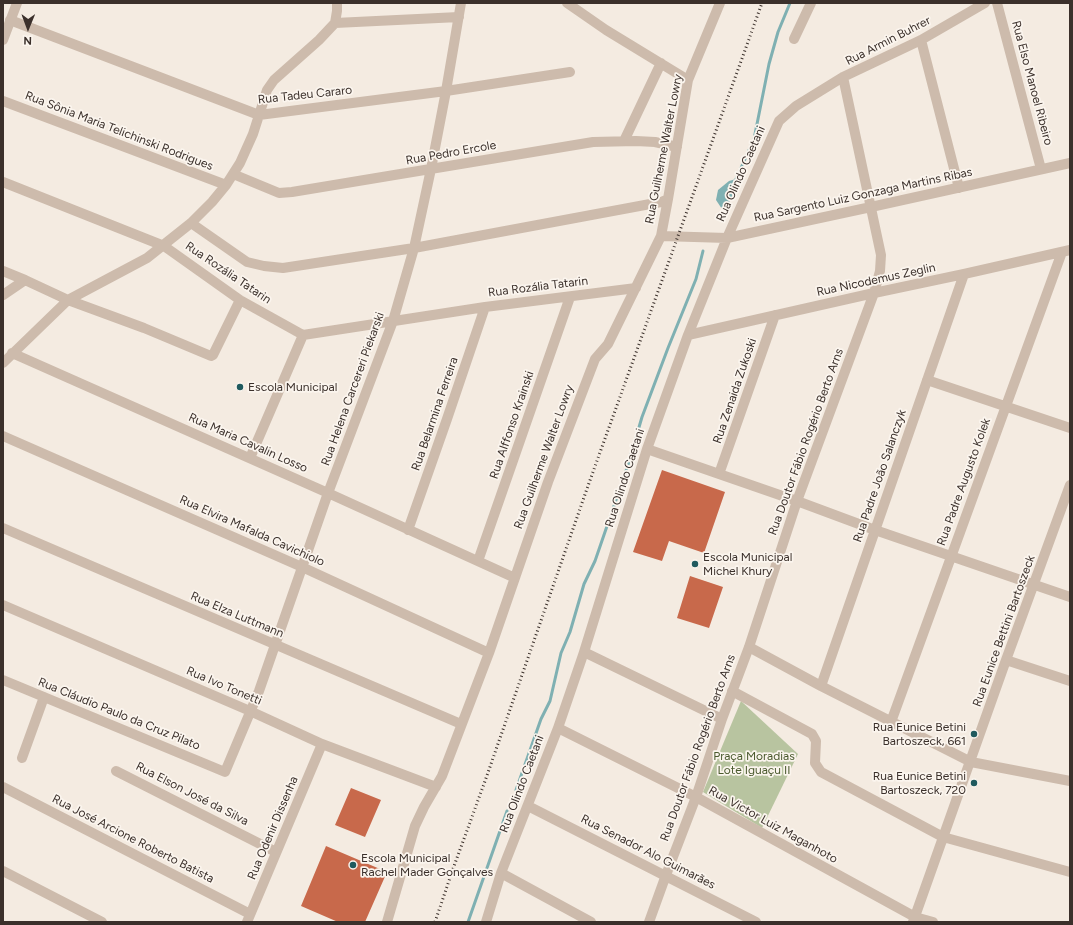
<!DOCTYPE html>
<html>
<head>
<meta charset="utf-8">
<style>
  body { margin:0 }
  #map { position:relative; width:1073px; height:925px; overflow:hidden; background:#f4ebe1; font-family:Figtree,sans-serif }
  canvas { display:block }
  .frame { position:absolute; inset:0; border:4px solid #3b302b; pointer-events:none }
  .north { position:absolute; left:8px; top:8px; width:40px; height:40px; -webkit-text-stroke:3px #fbf5ee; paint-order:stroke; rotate:181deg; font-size:11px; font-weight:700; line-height:16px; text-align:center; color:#3b302b }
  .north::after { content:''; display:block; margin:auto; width:14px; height:18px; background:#3b302b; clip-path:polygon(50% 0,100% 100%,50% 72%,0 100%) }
</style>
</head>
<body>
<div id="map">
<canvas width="1073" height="925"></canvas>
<div class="frame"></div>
<div class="north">N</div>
</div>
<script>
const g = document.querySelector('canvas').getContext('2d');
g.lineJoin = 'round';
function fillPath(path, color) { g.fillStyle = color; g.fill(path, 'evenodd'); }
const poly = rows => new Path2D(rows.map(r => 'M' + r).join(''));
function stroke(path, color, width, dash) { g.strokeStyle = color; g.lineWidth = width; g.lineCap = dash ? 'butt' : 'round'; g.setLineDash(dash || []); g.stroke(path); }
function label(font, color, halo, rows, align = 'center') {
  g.font = font + ' Figtree,sans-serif'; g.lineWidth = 3.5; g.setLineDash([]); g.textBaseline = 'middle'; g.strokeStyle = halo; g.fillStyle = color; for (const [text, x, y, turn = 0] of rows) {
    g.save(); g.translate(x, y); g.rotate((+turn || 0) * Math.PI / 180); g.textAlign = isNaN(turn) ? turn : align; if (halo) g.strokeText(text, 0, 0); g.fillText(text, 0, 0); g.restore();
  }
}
const green = poly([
  [741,701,798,754,762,828,703,792]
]);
const water = poly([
  [736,179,732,197,724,212,716,200,718,190,729,181]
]);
const stream = poly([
  [736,179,754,139,769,64,778,32,790,3],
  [516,790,541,719,550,701,561,653,570,632,584,584,595,561,627,468,642,417,668,348,696,279,703,251],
  [468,922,507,811]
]);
const building = poly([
  [662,470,725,492,704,553,669,541,662,561,633,552],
  [690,576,723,587,709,628,677,618],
  [351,788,381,800,365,837,335,825],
  [326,846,387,872,365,922,338,922,301,906]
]);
const minor = poly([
  [567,3,606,30,688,80],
  [997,3,1041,169],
  [10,20,259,115,446,91,570,72],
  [335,23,459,17],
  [794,39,811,3],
  [3,40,17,3],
  [921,40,959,188],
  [3,101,226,185],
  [624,141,661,63],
  [233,174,279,193,292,192,593,142,636,141,655,142,677,147],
  [3,182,164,246,240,300,303,335,485,307,636,288],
  [191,223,247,262,264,266,283,268,414,248,661,202,668,199],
  [661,236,727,238,871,207,1070,163],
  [3,271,25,280],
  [3,295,25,280,68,300,144,328,211,356,213,355,240,300],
  [688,335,874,293,964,274,1070,250],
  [12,353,328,493,515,578],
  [3,363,68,300,147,258,191,223,212,202,226,185,240,163,253,134,267,90,274,80,319,40,335,23,337,11,337,3],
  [927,380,1070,428],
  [3,436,302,567,489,653],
  [647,449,797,501,875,530,1070,597],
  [250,458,303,335],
  [719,474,775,315],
  [3,528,461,724],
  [408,530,447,419,485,307],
  [478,561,570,297],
  [3,605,250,711,322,744,436,787],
  [749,647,821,686,971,762,1070,781],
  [584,652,722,719],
  [1006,660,1070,681],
  [3,680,225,772,259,691,328,493,393,321,414,248,431,169,446,91,461,3],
  [821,686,964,274],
  [732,691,812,734,816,741,815,763,821,772,943,837,1070,872],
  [891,722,1062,252],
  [558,728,696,797,915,917,933,922],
  [22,758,44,697],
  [116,771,276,852],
  [3,787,250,914],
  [528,806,756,922],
  [3,871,102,922],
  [501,873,591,922],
  [247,922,322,744],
  [387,922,415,826,424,807,442,776,489,653,548,482,595,359,608,344,661,236,668,199,688,80,720,3],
  [486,922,501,873,558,728,584,652,647,449,688,335,727,238,779,121,796,106,843,77,921,40,985,3],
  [649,922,666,875,696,797,722,719,749,647,797,501,874,293,880,271,881,255,843,77],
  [913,922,1006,660,1070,485]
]);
const rail = poly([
  [435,922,454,866,484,784,589,483,762,3]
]);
const markers = [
  [240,387,4,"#1f5a5e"],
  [695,564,4,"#1f5a5e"],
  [974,734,4,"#1f5a5e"],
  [974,783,4,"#1f5a5e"],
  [353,865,4,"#1f5a5e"]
];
const streetNames = [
  ["Rua Armin Buhrer",888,41,-27],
  ["Rua Elso Manoel Ribeiro",1032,83,75],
  ["Rua Tadeu Cararo",305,95,-6],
  ["Rua Sônia Maria Telichinski Rodrigues",119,131,21],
  ["Rua Guilherme Walter Lowry",664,149,-79],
  ["Rua Pedro Ercole",451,153,-10],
  ["Rua Olindo Caetani",741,174,-66],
  ["Rua Sargento Luiz Gonzaga Martins Ribas",863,195,-12],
  ["Rua Rozália Tatarin",228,273,34],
  ["Rua Nicodemus Zeglin",876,280,-12],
  ["Rua Rozália Tatarin",538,287,-7],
  ["Rua Helena Carcereri Piekarski",353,389,-70],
  ["Rua Zenaida Zukoski",735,391,-71],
  ["Rua Belarmina Ferreira",435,414,-71],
  ["Rua Alffonso Krainski",512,425,-71],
  ["Rua Doutor Fábio Rogério Berto Arns",806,442,-70],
  ["Rua Maria Cavalin Losso",248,443,24],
  ["Rua Guilherme Walter Lowry",544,457,-70],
  ["Rua Padre João Salanczyk",880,476,-71],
  ["Rua Olindo Caetani",625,478,-72],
  ["Rua Padre Augusto Kolek",964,482,-70],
  ["Rua Elvira Mafalda Cavichiolo",252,531,24],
  ["Rua Elza Luttmann",237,615,23],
  ["Rua Eunice Bettini Bartoszeck",1004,631,-70],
  ["Rua Ivo Tonetti",224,686,23],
  ["Rua Cláudio Paulo da Cruz Pilato",119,714,22],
  ["Rua Doutor Fábio Rogério Berto Arns",698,748,-70],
  ["Rua Olindo Caetani",522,784,-69],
  ["Rua Elson José da Silva",192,794,27],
  ["Rua Victor Luiz Maganhoto",773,825,29],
  ["Rua Odenir Dissenha",273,828,-67],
  ["Rua José Arcione Roberto Batista",133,839,27],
  ["Rua Senador Alo Guimarães",648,852,27]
];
const poiNames = [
  ["Escola Municipal",248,387],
  ["Escola Municipal",703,557],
  ["Michel Khury",703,571],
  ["Rua Eunice Betini",966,727,"right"],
  ["Bartoszeck, 661",966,741,"right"],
  ["Rua Eunice Betini",966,776,"right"],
  ["Bartoszeck, 720",966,790,"right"],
  ["Escola Municipal",361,858],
  ["Rachel Mader Gonçalves",361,872]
];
const parkNames = [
  ["Praça Moradias",754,756],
  ["Lote Iguaçu II",754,770]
];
fillPath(green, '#b8c4a0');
fillPath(water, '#7fb0b2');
stroke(stream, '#7fb0b2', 3);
fillPath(building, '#c8694b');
stroke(minor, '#cdbbac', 10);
stroke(rail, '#3b302b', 3, [1, 3]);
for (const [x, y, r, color] of markers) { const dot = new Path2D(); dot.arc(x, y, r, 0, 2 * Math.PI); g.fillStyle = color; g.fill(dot); stroke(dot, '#fbf5ee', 1.5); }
label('12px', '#3b302b', '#fbf5ee', streetNames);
label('12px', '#3b302b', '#fbf5ee', poiNames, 'left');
label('12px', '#4a5a2e', '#fbf5ee', parkNames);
</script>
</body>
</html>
